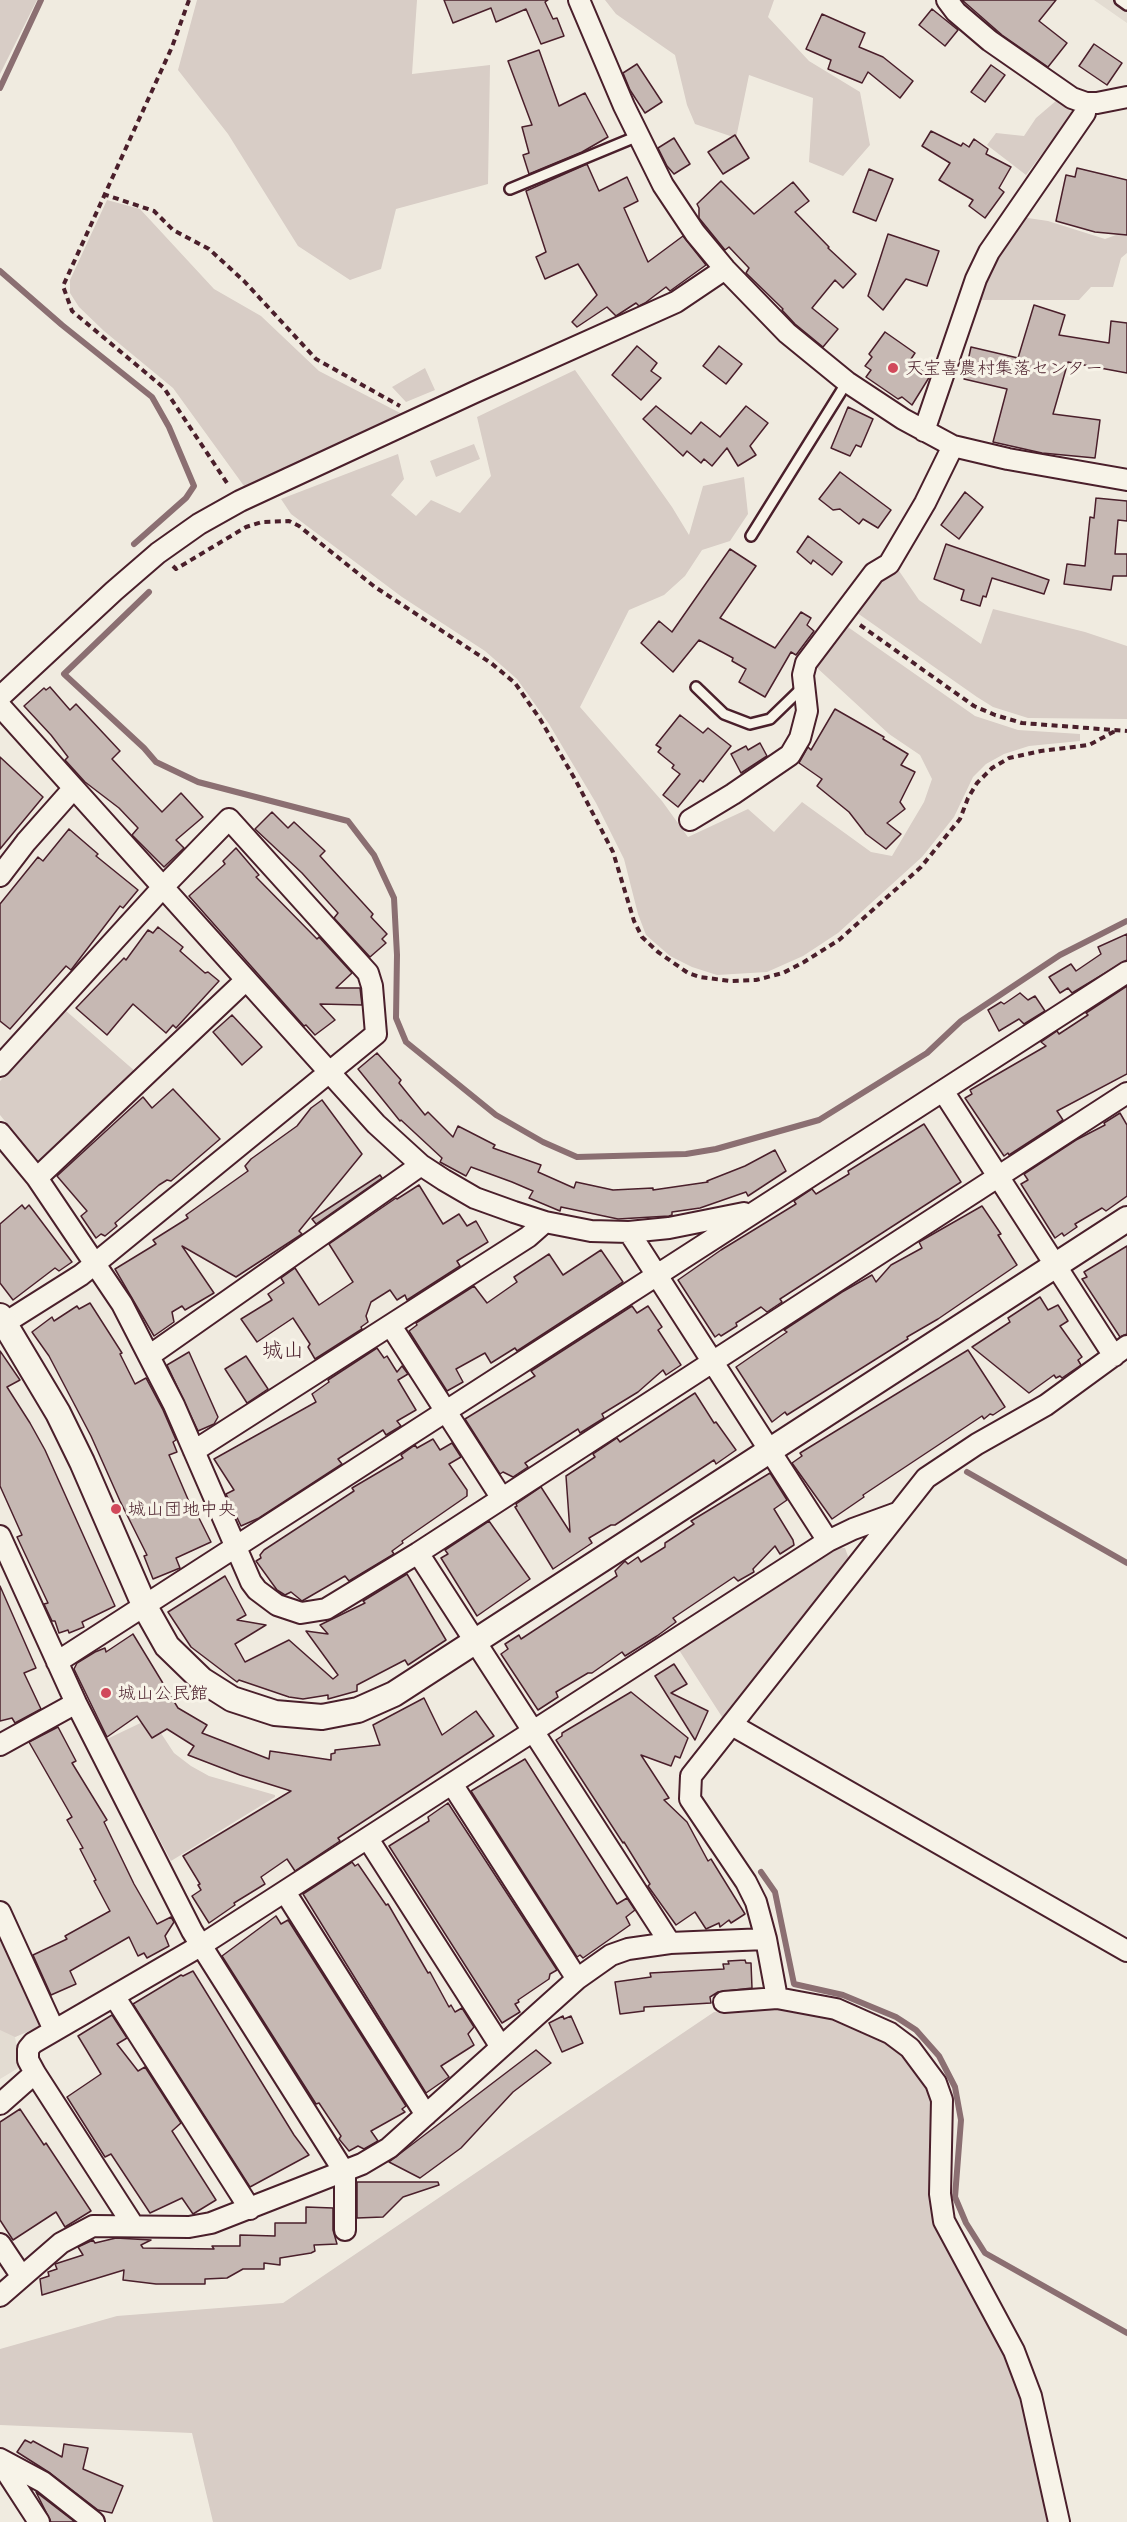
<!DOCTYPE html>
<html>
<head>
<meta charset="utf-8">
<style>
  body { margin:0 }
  canvas { display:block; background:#f0ebe0 }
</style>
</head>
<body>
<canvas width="1127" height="2522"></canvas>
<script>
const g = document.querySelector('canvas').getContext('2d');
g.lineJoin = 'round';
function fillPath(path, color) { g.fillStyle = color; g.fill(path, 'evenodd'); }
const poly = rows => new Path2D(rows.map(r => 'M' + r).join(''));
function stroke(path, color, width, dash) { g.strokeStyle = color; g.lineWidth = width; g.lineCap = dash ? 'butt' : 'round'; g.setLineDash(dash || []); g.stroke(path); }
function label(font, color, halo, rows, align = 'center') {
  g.font = font + ' Mali,"Klee One",sans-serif'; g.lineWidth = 6; g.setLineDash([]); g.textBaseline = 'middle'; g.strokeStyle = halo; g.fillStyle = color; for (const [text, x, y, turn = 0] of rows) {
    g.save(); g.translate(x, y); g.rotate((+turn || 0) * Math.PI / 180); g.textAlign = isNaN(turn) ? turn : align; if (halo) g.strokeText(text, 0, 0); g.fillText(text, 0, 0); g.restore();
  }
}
const built = poly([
  [1094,0,1127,0,1127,23],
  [0,1925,41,2026,15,2037,20,2067,0,2079]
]);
const green = poly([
  [0,0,37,0,0,74],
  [197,0,417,0,412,74,490,65,488,184,396,209,381,269,350,280,298,246,228,134,178,70],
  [605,0,774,0,768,17,809,61,860,92,870,145,843,176,809,162,813,98,749,75,736,138,695,124,687,105,675,55,616,14],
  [1057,100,1073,113,1026,175,987,145,996,133,1024,136,1036,118],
  [107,200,140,209,214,289,261,316,319,371,404,415,244,486,173,388,104,331,79,307,70,293,70,280],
  [1021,217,1048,221,1105,239,1127,231,1127,253,1121,258,1113,287,1091,287,1079,300,978,300,995,254],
  [425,368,435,390,406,402,392,387],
  [575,370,672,507,689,535,703,486,744,477,748,514,730,541,702,550,685,576,664,595,629,610,580,707,662,801,688,837,748,809,774,832,802,802,871,852,892,856,924,802,932,779,920,755,889,734,815,666,845,625,975,716,1018,730,1080,734,1080,741,1029,746,1004,754,986,764,973,777,954,817,922,857,838,933,803,956,767,972,717,975,692,967,670,956,646,935,638,914,624,859,596,803,549,724,517,679,485,651,402,597,291,514,281,499,398,454,404,479,391,495,416,516,431,500,460,513,491,476,477,417],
  [474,444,480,459,436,477,430,461],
  [897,568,919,600,981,644,993,609,1085,632,1127,646,1127,719,1028,718,993,707,977,697,853,610,887,575],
  [65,1010,136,1072,46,1158,37,1160,0,1115,0,1081],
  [837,1548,845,1548,849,1559,847,1565,724,1720,679,1650],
  [151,1718,174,1753,191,1766,209,1776,275,1795,275,1797,171,1861,107,1739],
  [0,1925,42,2018,41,2026,15,2037,0,2030],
  [779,2009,831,2019,887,2043,909,2063,930,2092,933,2110,932,2213,1006,2356,1026,2416,1047,2511,1047,2522,213,2522,192,2433,0,2425,0,2349,117,2316,283,2303,714,2012]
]);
const stream = poly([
  [0,88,41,0],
  [0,271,62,325,152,397,169,427,194,486,186,498,134,544],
  [149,592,64,674,144,748,156,762,198,782,348,821,374,855,394,898,397,955,396,1018,406,1042,496,1115,543,1142,577,1157,686,1154,716,1149,819,1120,927,1053,961,1021,1060,955,1127,921],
  [967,1472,1127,1563],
  [761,1872,775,1892,794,1984,843,1995,896,2017,916,2030,939,2056,955,2087,961,2120,955,2197,966,2223,985,2253,1127,2333]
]);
const building = poly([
  [444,0,548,0,545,2,553,19,557,18,564,36,541,44,526,9,496,22,491,8,453,23,444,0],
  [962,0,1056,0,1039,21,1067,43,1048,67,1002,35,962,0],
  [932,9,958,30,945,46,919,25,932,9],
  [822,14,865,33,859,47,883,57,913,81,900,98,868,72,862,83,828,69,831,60,806,49,822,14],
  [1094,44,1122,63,1107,85,1079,66,1094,44],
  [539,50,559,106,585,93,608,137,582,152,529,174,523,155,529,153,522,127,532,125,508,61,539,50],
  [637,64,662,102,645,113,630,90,623,73,637,64],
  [991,65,1005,75,985,102,971,92,991,65],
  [931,131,961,146,963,143,969,147,974,139,988,149,986,154,1011,167,999,188,1004,192,985,218,969,206,973,200,939,180,950,163,922,146,931,131],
  [735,135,749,158,723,174,708,152,735,135],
  [674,138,690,164,674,174,667,166,658,148,674,138],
  [587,164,599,191,627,177,638,201,624,208,648,262,683,236,706,265,670,291,666,287,645,303,639,306,636,303,616,316,607,307,577,327,572,322,597,295,578,264,545,279,536,257,546,252,526,191,587,164],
  [1077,168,1127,180,1127,235,1095,232,1056,221,1066,175,1075,177,1077,168],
  [869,169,893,179,876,221,853,212,869,169],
  [721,181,754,214,793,182,809,201,795,212,829,247,828,248,856,274,843,288,835,280,812,308,838,329,823,347,795,324,782,310,783,309,746,273,749,268,729,247,725,250,699,218,699,208,697,204,721,181],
  [888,234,939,251,927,286,906,279,883,310,868,296,888,234],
  [1034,305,1065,315,1059,335,1109,343,1111,321,1127,323,1127,373,1068,362,1053,414,1100,420,1095,458,1042,453,993,442,1007,389,964,379,971,347,1018,358,1034,305],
  [885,332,915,353,909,362,930,376,912,405,902,397,898,399,866,377,871,370,865,366,872,357,869,354,885,332],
  [637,346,657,363,651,371,661,378,641,400,612,375,637,346],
  [719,346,742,364,726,384,703,366,719,346],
  [656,406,691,434,701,422,720,437,746,406,768,423,750,446,756,455,738,466,727,448,712,466,704,459,701,463,687,451,683,456,643,419,656,406],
  [848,407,873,419,861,447,856,445,850,456,831,448,848,407],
  [840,472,891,510,878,528,863,519,859,524,840,509,833,510,819,499,840,472],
  [965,492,983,507,959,539,941,525,965,492],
  [1096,498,1127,501,1127,521,1118,520,1115,554,1127,554,1127,576,1113,576,1111,590,1064,584,1067,564,1085,566,1090,517,1094,518,1096,498],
  [808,536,842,562,832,575,813,560,811,564,797,552,808,536],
  [946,544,1049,580,1044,594,992,578,986,597,983,596,980,606,961,600,964,590,934,579,946,544],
  [730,549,756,566,720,618,775,648,801,612,811,618,807,625,814,631,796,655,791,652,765,697,739,682,746,669,732,661,733,658,699,640,673,672,641,643,659,621,672,632,730,549],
  [50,687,70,710,76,704,120,751,112,759,162,812,181,793,203,817,176,840,184,848,164,867,132,835,138,828,119,808,85,782,65,760,68,757,51,735,24,706,44,688,46,690,50,687],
  [835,709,884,737,883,739,908,754,901,765,915,772,900,802,905,809,887,823,901,834,886,849,866,834,849,812,817,786,822,779,799,763,808,747,811,750,835,709],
  [680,715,703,733,708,728,731,746,703,782,700,780,678,807,663,795,680,774,672,768,674,765,658,752,661,748,656,745,680,715],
  [760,743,767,756,741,773,731,754,746,746,748,750,760,743],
  [0,757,43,797,0,849,0,757],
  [272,812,288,828,294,822,325,851,320,856,373,914,371,917,387,934,382,939,386,943,370,957,334,918,338,913,302,873,255,829,272,812],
  [69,829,98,854,96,856,138,890,123,908,120,906,71,970,66,966,10,1029,0,1021,0,904,38,857,43,861,69,829],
  [236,848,259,875,256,877,317,939,319,937,352,973,336,988,360,988,362,1005,320,1004,335,1020,315,1035,306,1025,304,1026,189,896,225,864,223,861,236,848],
  [158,927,183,947,180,951,205,973,208,972,219,981,176,1028,173,1025,166,1033,133,1004,107,1035,76,1008,124,958,126,960,148,930,153,933,158,927],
  [1127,934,1127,960,1072,993,1068,988,1060,993,1049,977,1071,964,1076,971,1101,954,1098,947,1127,934],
  [1127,986,1127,1074,1057,1111,1063,1120,1009,1155,1008,1153,1004,1156,965,1098,972,1094,970,1090,1046,1046,1041,1042,1057,1031,1059,1034,1088,1015,1086,1013,1127,986],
  [1020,993,1028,1000,1035,996,1045,1011,1024,1024,1019,1019,999,1031,988,1010,1001,1002,1004,1004,1020,993],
  [232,1015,262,1047,242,1065,213,1032,232,1015],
  [377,1053,401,1080,399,1083,425,1115,428,1112,453,1137,458,1126,495,1145,493,1148,541,1165,538,1172,574,1188,576,1182,613,1190,653,1188,653,1190,708,1182,707,1181,745,1166,775,1150,786,1171,748,1196,746,1192,700,1208,672,1212,672,1215,669,1216,618,1219,561,1207,560,1211,529,1198,533,1191,512,1182,471,1167,466,1176,440,1162,442,1158,401,1120,400,1121,358,1069,377,1053],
  [173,1089,220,1139,171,1181,167,1180,159,1185,115,1223,117,1226,105,1236,101,1234,96,1238,81,1216,87,1211,57,1176,143,1097,152,1108,173,1089],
  [322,1100,362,1154,299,1231,302,1234,236,1277,182,1246,214,1293,185,1310,182,1306,172,1312,174,1322,154,1336,115,1269,156,1244,153,1240,188,1218,186,1215,248,1171,245,1166,251,1159,297,1126,311,1108,322,1100],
  [1120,1113,1127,1125,1127,1196,1106,1211,1102,1208,1075,1224,1077,1227,1064,1236,1062,1233,1055,1238,1021,1184,1028,1180,1024,1174,1076,1140,1105,1125,1104,1123,1120,1113],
  [924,1124,961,1182,780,1299,782,1302,767,1312,761,1307,736,1323,737,1326,721,1336,719,1334,715,1337,678,1280,721,1250,796,1204,794,1201,812,1189,816,1194,849,1174,848,1171,924,1124],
  [380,1175,382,1178,316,1224,312,1219,380,1175],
  [419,1185,443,1224,459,1214,467,1226,476,1221,488,1242,457,1261,460,1266,407,1300,405,1295,397,1300,390,1290,371,1302,366,1316,368,1322,361,1327,362,1329,315,1359,308,1347,310,1344,293,1318,257,1342,241,1319,272,1300,268,1294,284,1283,281,1278,295,1268,319,1305,353,1282,329,1244,396,1198,397,1199,419,1185],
  [22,1205,25,1209,29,1205,72,1262,59,1271,55,1268,13,1300,0,1283,0,1224,22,1205],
  [982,1206,1001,1234,998,1235,1017,1265,938,1319,907,1337,908,1339,787,1415,785,1412,772,1422,736,1367,787,1332,784,1330,842,1292,872,1275,876,1282,891,1265,922,1248,919,1242,982,1206],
  [1127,1246,1127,1334,1120,1337,1082,1279,1087,1277,1084,1272,1127,1246],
  [601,1250,623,1282,517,1351,515,1348,491,1363,485,1353,456,1369,463,1382,447,1391,409,1331,417,1325,416,1323,474,1286,487,1303,517,1282,514,1277,549,1254,563,1275,601,1250],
  [1040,1297,1048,1310,1058,1305,1068,1321,1060,1326,1082,1357,1078,1360,1081,1365,1062,1378,1060,1376,1056,1378,1054,1375,1029,1393,972,1347,1010,1322,1008,1318,1040,1297],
  [90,1303,122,1353,120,1354,135,1384,146,1378,163,1410,176,1440,173,1442,177,1452,169,1455,193,1511,195,1510,211,1542,176,1558,180,1568,153,1579,144,1556,147,1555,120,1501,91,1436,49,1356,32,1332,52,1317,54,1321,77,1306,79,1309,90,1303],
  [632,1306,637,1313,648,1306,662,1327,658,1330,681,1365,666,1375,663,1370,638,1392,602,1414,604,1418,580,1433,578,1429,525,1463,528,1467,513,1477,503,1472,500,1474,465,1419,535,1376,531,1371,632,1306],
  [377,1348,384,1358,387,1356,397,1372,402,1366,408,1374,398,1380,416,1410,397,1421,401,1426,386,1435,383,1430,338,1459,342,1464,259,1518,241,1526,226,1494,234,1490,214,1459,316,1402,312,1394,329,1382,328,1380,377,1348],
  [968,1350,1005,1407,993,1415,990,1414,984,1419,982,1416,863,1495,864,1497,832,1519,792,1463,802,1456,800,1453,968,1350],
  [0,1351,20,1380,7,1387,30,1423,45,1450,115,1606,82,1622,84,1627,69,1633,68,1630,59,1633,55,1621,52,1621,44,1604,48,1603,17,1537,22,1535,0,1486,0,1351],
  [189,1352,218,1417,214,1424,198,1431,167,1365,189,1352],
  [246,1356,268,1389,247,1403,225,1369,246,1356],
  [695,1393,714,1423,716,1422,736,1450,716,1464,714,1460,615,1525,611,1525,589,1538,592,1543,553,1569,515,1507,517,1506,516,1504,541,1487,570,1532,566,1476,595,1457,593,1454,617,1438,620,1442,695,1393],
  [433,1439,440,1450,452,1443,461,1457,449,1464,467,1490,467,1496,402,1541,403,1543,392,1551,394,1554,349,1581,345,1576,302,1601,291,1592,285,1595,277,1590,256,1561,261,1558,260,1555,264,1550,354,1491,352,1488,403,1458,401,1455,415,1445,417,1448,433,1439],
  [770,1473,787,1500,774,1509,793,1540,794,1545,780,1554,775,1546,753,1569,754,1572,738,1581,734,1577,673,1618,676,1622,657,1636,625,1656,622,1652,592,1673,588,1673,556,1692,558,1697,538,1710,501,1654,508,1649,505,1644,519,1635,521,1639,617,1576,615,1571,625,1561,628,1564,638,1557,641,1562,665,1547,665,1543,694,1524,691,1521,770,1473],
  [489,1521,530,1579,477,1616,441,1558,448,1554,445,1550,489,1521],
  [407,1574,446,1640,408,1665,405,1660,357,1685,357,1691,328,1699,328,1695,303,1699,289,1697,239,1680,237,1682,191,1647,168,1612,225,1576,246,1615,237,1620,266,1625,235,1644,245,1662,289,1640,333,1679,338,1675,306,1631,328,1634,320,1625,365,1603,363,1601,407,1574],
  [0,1586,36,1668,24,1673,41,1709,15,1723,12,1718,0,1721,0,1586],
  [133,1634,178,1708,207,1725,202,1733,269,1759,270,1751,331,1760,331,1754,335,1753,335,1750,380,1745,373,1725,424,1698,442,1735,476,1711,494,1736,338,1838,340,1841,295,1871,287,1859,261,1877,265,1884,234,1903,235,1905,209,1923,192,1896,201,1890,198,1885,200,1884,183,1856,291,1791,240,1775,188,1755,194,1746,167,1729,152,1738,137,1716,107,1737,74,1669,77,1663,95,1652,105,1648,106,1652,133,1634],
  [674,1664,687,1684,671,1693,708,1711,695,1740,655,1676,674,1664],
  [631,1692,688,1738,680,1758,675,1756,671,1766,641,1755,669,1798,664,1800,687,1822,708,1861,711,1859,745,1914,731,1923,729,1920,720,1927,719,1923,706,1929,695,1912,676,1925,648,1886,650,1884,624,1842,623,1843,556,1740,562,1736,562,1733,631,1692],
  [58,1727,76,1761,72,1763,107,1820,104,1822,134,1884,157,1924,171,1917,174,1922,165,1936,169,1946,147,1958,144,1953,138,1956,129,1937,70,1971,76,1984,51,1995,33,1955,67,1939,65,1936,110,1911,94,1881,96,1880,80,1849,83,1848,67,1820,72,1817,29,1742,58,1727],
  [525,1759,617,1904,627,1898,635,1910,626,1917,630,1925,583,1958,580,1955,577,1957,471,1791,525,1759],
  [448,1803,557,1970,550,1974,549,1979,518,2000,519,2002,515,2004,520,2012,502,2023,389,1846,429,1821,428,1817,448,1803],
  [352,1862,355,1866,358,1864,386,1905,388,1904,428,1973,430,1972,449,2007,451,2005,455,2012,462,2008,474,2027,468,2034,474,2045,441,2066,449,2077,426,2093,303,1894,352,1862],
  [276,1916,281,1924,288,1920,406,2106,402,2109,405,2112,371,2131,378,2141,364,2149,358,2146,349,2151,339,2139,341,2136,319,2103,316,2104,222,1956,276,1916],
  [745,1960,746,1963,751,1963,752,1988,718,1992,710,1997,711,2003,644,2007,644,2011,620,2014,615,1982,651,1977,650,1973,724,1969,723,1964,729,1964,728,1961,745,1960],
  [193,1971,294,2135,309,2155,250,2187,133,2004,181,1975,183,1976,193,1971],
  [112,2015,127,2038,117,2044,138,2071,145,2067,181,2123,172,2131,216,2200,193,2214,182,2198,150,2213,111,2154,105,2157,67,2097,101,2074,78,2036,112,2015],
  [563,2016,564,2019,571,2016,583,2043,562,2052,549,2023,563,2016],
  [536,2050,551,2063,513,2092,461,2148,420,2178,389,2162,536,2050],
  [20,2109,44,2145,46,2143,91,2211,65,2227,56,2212,13,2240,0,2220,0,2122,20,2109],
  [357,2182,438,2182,439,2185,403,2197,383,2217,357,2218,357,2182],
  [306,2207,333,2208,333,2230,337,2244,314,2245,315,2251,311,2253,280,2258,280,2265,264,2263,264,2269,243,2269,227,2278,205,2279,205,2284,156,2284,123,2280,124,2270,42,2295,40,2279,49,2276,48,2272,57,2269,55,2264,83,2255,78,2247,93,2240,95,2243,116,2238,151,2240,141,2245,143,2248,214,2249,212,2246,240,2246,240,2235,275,2236,275,2223,306,2223,306,2207],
  [25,2440,31,2443,33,2441,62,2457,64,2444,88,2448,83,2469,123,2486,112,2513,98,2510,50,2473,17,2452,25,2440],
  [36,2492,75,2522,51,2522,36,2492]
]);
const path = poly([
  [189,0,172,47,63,286,72,311,164,388,229,486],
  [103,194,154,211,173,230,209,249,244,281,316,359,400,406],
  [173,566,176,569,246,527,262,522,289,521,299,526,375,587,491,663,515,683,540,719,576,781,613,852,634,921,642,937,658,952,688,973,700,977,730,981,756,980,783,973,804,962,839,940,921,867,960,819,968,798,977,783,992,768,1009,758,1041,751,1089,745,1117,730],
  [860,625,974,706,995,715,1022,723,1127,731]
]);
const service = poly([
  [1120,0,1127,5],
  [510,189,638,136],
  [751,536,847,382],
  [696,687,724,714,750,724,770,719,802,688]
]);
const minor = poly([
  [579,0,624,106,663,185,695,233,725,269,787,333,847,382,903,419,953,446,1008,459,1127,480],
  [947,0,956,12,990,41,1072,98,1086,103,1097,103,1127,97],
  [924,431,976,279,989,252,1085,113,1086,103],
  [0,697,114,591,158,553,199,524,240,501,475,392,676,302,725,269],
  [0,706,376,1124,421,1165,444,1180,475,1198,514,1212,545,1222,591,1231,629,1232,669,1228,744,1213],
  [690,820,733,794,790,755,800,738,807,711,803,675,806,663,874,573,889,564,925,503,953,446],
  [0,876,26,842,73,789],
  [0,1066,163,887,229,819,368,973,372,986,376,1034,81,1275,0,1326],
  [943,1091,1114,1356],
  [0,1133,37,1178,122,1304,174,1405,251,1582,257,1590,277,1605,301,1613,326,1609,418,1553,1127,1093],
  [37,1178,246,980],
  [629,1232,828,1541],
  [391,1326,501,1497],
  [149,1356,421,1165],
  [194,1451,528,1237,545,1222],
  [0,1536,76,1703,192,1931,345,2173,345,2230],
  [418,1553,670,1943],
  [57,1662,1127,972],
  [732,1725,1127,1951],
  [0,1745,76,1703],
  [452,1784,577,1979],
  [368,1839,501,2047],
  [285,1892,426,2115],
  [0,1912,54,2030],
  [114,1996,250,2209],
  [724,2002,777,1998],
  [0,2104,35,2073],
  [133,2225,35,2073,28,2060,28,2049,33,2043,200,1946,828,1541,853,1529,897,1513],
  [0,2244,22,2277],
  [0,2296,61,2243,93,2226,189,2227,211,2223,362,2164,389,2148,577,1979,611,1955,628,1949,670,1943,766,1939],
  [0,2459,43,2482,94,2522],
  [0,2462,39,2522],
  [1059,2522,1031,2396,1014,2351,944,2221,940,2194,942,2100,936,2083,910,2048,890,2033,836,2009,777,1998,766,1939,756,1902,746,1882,690,1799,691,1776,926,1478,977,1444,1046,1405,1127,1346]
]);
const tertiary = poly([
  [0,1316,58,1413,82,1462,145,1607,167,1646,202,1680,232,1699,275,1713,322,1717,358,1710,394,1694,1127,1219]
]);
const markers = [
  [893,368,6,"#d1495b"],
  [116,1509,6,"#d1495b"],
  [106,1693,6,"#d1495b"]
];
const poiNames = [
  ["天宝喜農村集落センター",905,368],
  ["城山団地中央",128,1509],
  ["城山公民館",118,1693]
];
const quarterNames = [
  ["城山",283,1351]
];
fillPath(built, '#e3dcd2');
fillPath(green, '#d8cdc6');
stroke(stream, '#8b6f72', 6);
fillPath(building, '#c6b8b3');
stroke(building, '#4a1f2b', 1.5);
stroke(service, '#4a1f2b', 14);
stroke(minor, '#4a1f2b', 24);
stroke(tertiary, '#4a1f2b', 28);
stroke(path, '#4a1f2b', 4, [6, 4.5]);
stroke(service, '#f7f3e8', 9);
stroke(minor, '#f7f3e8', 20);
stroke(tertiary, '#f7f3e8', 24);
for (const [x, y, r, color] of markers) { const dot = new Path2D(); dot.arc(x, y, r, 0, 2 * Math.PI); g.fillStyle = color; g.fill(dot); stroke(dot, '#f7f3e8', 2); }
label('18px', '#4a1f2b', '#f7f3e8', poiNames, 'left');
label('21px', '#4a1f2b', '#f7f3e8', quarterNames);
</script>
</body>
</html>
